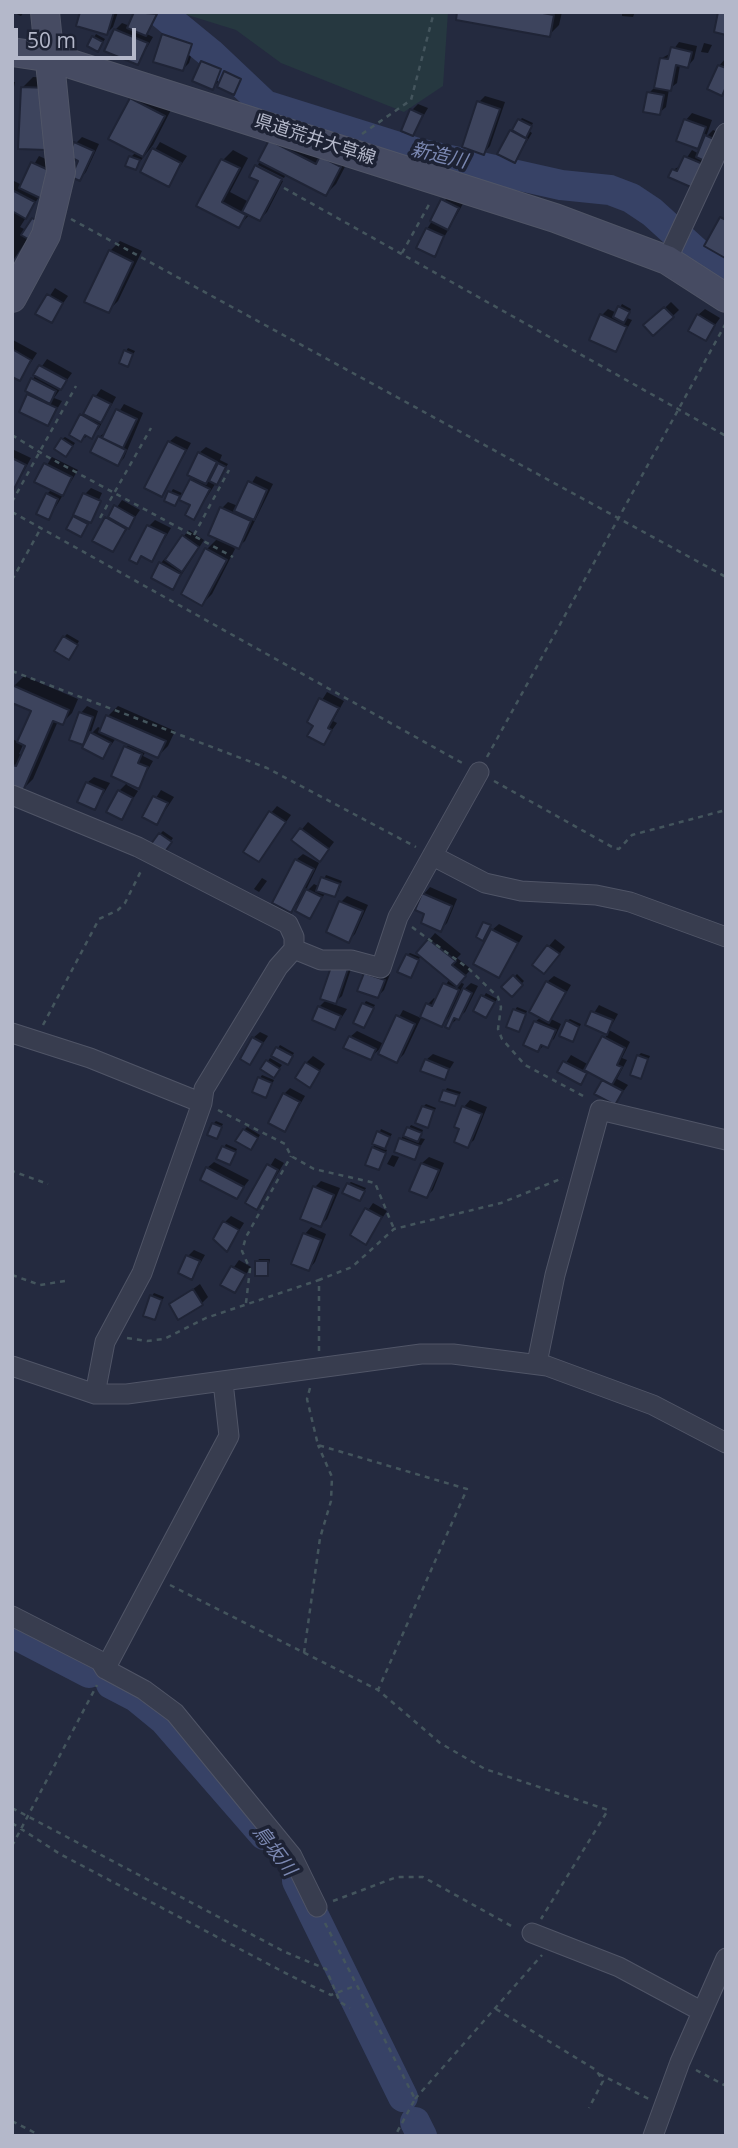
<!DOCTYPE html>
<html>
<head>
<meta charset="utf-8">
<style>
  body { margin:0 }
  #map { position:relative; width:738px; height:2148px; overflow:hidden; background:#242a3f; font-family:"Open Sans",sans-serif }
  canvas { display:block }
  .frame { position:absolute; inset:0; border:14px solid #b4b8ca; pointer-events:none }
  .scale { position:absolute; left:14px; top:28px; width:122px; height:32px; box-sizing:border-box; border:4px solid #b4b8ca; border-top:0; padding-left:9px; font-size:21px; line-height:24px; white-space:nowrap; color:#b4b8ca; -webkit-text-stroke:5px #1d2234; paint-order:stroke }
</style>
</head>
<body>
<div id="map">
<canvas width="738" height="2148"></canvas>
<div class="frame"></div>
<div class="scale">50 m</div>
</div>
<script>
const g = document.querySelector('canvas').getContext('2d');
g.lineJoin = 'round';
function fillPath(path, color) { g.fillStyle = color; g.fill(path, 'evenodd'); }
const poly = rows => new Path2D(rows.map(r => 'M' + r).join(''));
function stroke(path, color, width, dash) { g.strokeStyle = color; g.lineWidth = width; g.lineCap = dash ? 'butt' : 'round'; g.setLineDash(dash || []); g.stroke(path); }
function label(font, color, halo, rows, align = 'center') {
  g.font = font + ' "Open Sans","Noto Sans JP",sans-serif'; g.lineWidth = 7; g.setLineDash([]); g.textBaseline = 'middle'; g.strokeStyle = halo; g.fillStyle = color; for (const [text, x, y, turn = 0] of rows) {
    g.save(); g.translate(x, y); g.rotate((+turn || 0) * Math.PI / 180); g.textAlign = isNaN(turn) ? turn : align; if (halo) g.strokeText(text, 0, 0); g.fillText(text, 0, 0); g.restore();
  }
}
const green = poly([
  [178,12,448,12,443,86,404,112,281,63,236,30]
]);
const shadow = poly([
  [12,12,24,12,21,16],
  [82,12,118,12,113,27,107,33],
  [136,12,160,12,147,34,153,37,138,63,106,50,115,30,122,23,130,26],
  [459,12,562,12,559,25,549,35],
  [622,12,635,12,633,17,622,16],
  [170,29,197,37,189,63,183,69,164,35],
  [96,34,105,39,100,47,89,46],
  [679,42,697,46,694,59,688,66,680,65,677,83,669,89,666,107,659,113,649,93,656,86,662,58,671,53],
  [704,43,712,45,708,53,701,52],
  [209,55,227,63,220,78,232,66,247,73,234,93,224,76,212,88,195,80],
  [725,59,726,89,721,94,719,66],
  [33,77,58,78,55,138,23,87],
  [12,82,15,82,12,97],
  [141,89,173,106,153,145,135,168,131,157,136,152,132,99],
  [485,96,505,102,490,146,484,153,479,102],
  [418,104,428,108,413,134,412,110],
  [692,113,712,120,706,137,713,130,723,134,699,179,673,170,682,165,692,150,699,154,701,149,678,140,686,120],
  [522,118,533,123,529,131,532,133,515,161,511,131],
  [82,137,99,144,86,172,80,179,80,160,76,143],
  [270,141,350,157,336,184,326,194,286,174,284,178,258,165],
  [160,142,187,156,168,185,142,171],
  [233,150,248,158,230,192,249,202,260,181,256,168,283,181,267,212,260,219,250,214,239,226,199,205,223,160],
  [39,156,59,165,20,227,26,230,36,216,41,219,12,262,12,180,22,185],
  [449,194,464,202,434,255,427,229],
  [120,241,142,251,118,301,108,311,110,251],
  [55,288,68,296,51,321,38,314],
  [671,302,679,310,654,334,646,326],
  [622,304,631,309,627,318,632,320,615,350,602,315,608,309,617,313],
  [705,309,720,318,705,339,698,315],
  [13,340,37,353,20,379,12,375],
  [128,348,135,351,128,364,126,351],
  [47,359,72,373,54,398,62,401,48,424,29,395,33,379],
  [101,389,116,397,98,430,81,440,82,415],
  [124,404,143,413,124,458,118,464,99,437,107,431],
  [176,436,191,443,162,495,169,442],
  [65,437,75,443,69,452,62,439],
  [206,447,222,455,220,460,228,464,194,517,192,504,179,498,166,500,173,489,184,494,194,477,199,453],
  [12,449,31,458,12,493],
  [52,457,78,470,49,518,47,494,52,489,37,481],
  [256,476,273,484,245,541,238,547,230,543,235,549,212,594,202,604,207,549,218,538,222,508,228,502,238,506],
  [91,488,102,493,92,515,95,515,83,532,68,528,85,494],
  [122,500,140,510,113,550,94,540],
  [155,520,171,528,152,560,143,555,136,562,149,526],
  [189,530,204,540,173,588,161,563],
  [67,634,79,641,71,655,64,637],
  [24,676,78,699,72,713,62,723,58,721,33,779,23,789,12,784,12,739,19,742,33,710,14,686],
  [26,738,29,739,22,755,19,754],
  [327,692,344,701,333,721,337,723,323,743,315,725,309,721],
  [87,706,98,711,90,735,98,727,102,729,108,716,118,706,175,731,168,746,158,756,146,751,143,756,153,761,138,787,128,782,127,785,138,791,121,818,108,812,119,791,128,782,126,747,129,744,116,738,103,757,71,739,81,713],
  [94,777,110,783,95,808,87,783],
  [161,790,174,797,157,823,144,817],
  [277,806,291,815,259,860,271,813],
  [308,822,334,842,320,860,293,840],
  [163,831,173,838,166,848,160,834],
  [303,854,319,863,304,894,314,884,320,887,326,875,342,881,338,892,335,895,326,892,310,917,301,900,291,910,296,860],
  [262,878,267,881,259,892,254,889],
  [430,887,457,899,447,923,440,930,427,913,424,894],
  [347,896,368,905,355,934,349,940,341,902],
  [499,924,523,936,499,976,492,930],
  [435,933,461,954,457,958,471,969,460,982,464,984,459,994,471,983,478,986,465,1012,448,1027,452,1014,441,1025,428,1004,434,998,437,1000,450,978,419,952],
  [555,939,565,947,550,966,534,964],
  [410,953,420,957,411,976,407,955],
  [340,959,353,963,342,996,333,1004,347,1009,335,1028,319,1007,327,999],
  [372,967,390,974,384,990,378,996,360,990],
  [517,974,524,981,512,994,504,987],
  [554,976,571,985,551,1019,561,1024,554,1039,538,1050,535,1022,541,1017,547,982],
  [486,993,497,999,486,1016,475,1010],
  [366,1001,375,1005,364,1026,364,1004],
  [599,1005,618,1014,609,1030,630,1042,622,1058,627,1060,617,1079,628,1085,615,1103,597,1094,605,1079,590,1065,581,1083,560,1072,571,1055,589,1065,608,1033,587,1024],
  [517,1007,527,1011,519,1030,515,1010],
  [403,1010,421,1018,404,1054,397,1061,383,1046,370,1058,350,1037,357,1031,384,1044],
  [570,1019,581,1024,575,1037,567,1021],
  [260,1032,268,1036,250,1063,253,1038],
  [280,1045,294,1053,290,1060,278,1048],
  [641,1053,650,1056,640,1077,638,1056],
  [433,1054,454,1062,444,1078,426,1060],
  [313,1056,325,1064,309,1085,306,1063],
  [270,1058,282,1065,276,1073,263,1069],
  [262,1075,274,1080,268,1093,260,1078],
  [290,1088,305,1096,285,1130,284,1094],
  [447,1088,461,1092,455,1104,441,1100],
  [470,1100,487,1107,474,1140,467,1146,462,1128,464,1107],
  [426,1104,436,1108,427,1126,423,1107],
  [216,1121,223,1124,216,1137,213,1124],
  [411,1125,423,1130,420,1138,425,1139,414,1157,401,1139],
  [247,1127,260,1135,253,1146,244,1130],
  [381,1129,392,1134,383,1148,387,1150,379,1168,373,1148],
  [226,1144,237,1149,232,1160,218,1158],
  [392,1155,399,1157,394,1167,387,1164],
  [429,1157,444,1163,433,1190,427,1196,422,1163],
  [275,1158,284,1163,257,1208,248,1203],
  [214,1162,249,1180,236,1197,207,1168],
  [321,1181,340,1188,327,1219,321,1225,315,1187],
  [351,1182,366,1188,360,1199,348,1184],
  [373,1203,387,1211,366,1242,352,1234],
  [231,1216,244,1223,227,1250,225,1222],
  [311,1227,326,1234,315,1262,309,1269,305,1234],
  [194,1250,205,1255,192,1278,188,1256],
  [259,1259,270,1259,267,1274,257,1262],
  [239,1260,251,1267,234,1291,222,1284],
  [200,1284,208,1297,202,1303,171,1305],
  [154,1293,164,1297,154,1318,152,1296]
]);
const river = poly([
  [160,12,210,53,265,105,418,153,561,185,610,190,631,198,652,212,726,279],
  [12,1633,89,1673],
  [111,1684,136,1697,164,1720,264,1835],
  [297,1881,403,2097],
  [415,2122,422,2136]
]);
const building = poly([
  [80,12,114,12,107,35,76,26,80,12],
  [134,12,157,14,146,36,127,28,134,12],
  [457,12,537,12,554,15,550,37,456,20,457,12],
  [718,12,726,12,726,35,714,32,718,12],
  [114,29,148,43,138,65,104,51,114,29],
  [162,34,192,44,183,71,153,62,162,34],
  [92,36,103,42,98,52,87,46,92,36],
  [671,47,692,52,688,68,676,65,671,91,654,88,660,58,668,59,671,47],
  [201,61,221,69,213,90,192,81,201,61],
  [718,65,726,68,726,87,722,96,707,89,718,65],
  [224,71,241,79,234,95,217,87,224,71],
  [21,87,49,88,46,150,18,149,21,87],
  [647,92,664,95,660,115,643,112,647,92],
  [130,98,165,116,143,157,108,139,130,98],
  [477,101,500,109,484,155,462,147,477,101],
  [410,109,423,115,413,136,401,131,410,109],
  [518,119,532,126,526,138,512,130,518,119],
  [684,119,706,127,698,149,676,141,684,119],
  [510,130,527,139,515,163,497,154,510,130],
  [705,135,718,141,709,163,696,157,705,135],
  [269,140,316,164,320,156,341,167,326,196,258,161,269,140],
  [74,142,94,151,80,181,71,177,78,161,68,156,74,142],
  [152,148,181,163,169,187,140,172,152,148],
  [129,156,140,160,136,170,125,166,129,156],
  [684,156,703,164,693,188,668,177,672,169,677,171,684,156],
  [221,159,240,168,222,202,246,215,239,228,196,206,221,159],
  [31,162,53,172,42,199,19,188,31,162],
  [255,165,282,179,260,221,242,212,258,181,249,177,255,165],
  [12,190,35,202,26,219,12,211,12,190],
  [441,199,459,208,448,230,430,221,441,199],
  [720,217,726,220,725,258,704,246,720,217],
  [32,218,39,222,28,239,21,235,32,218],
  [426,228,444,236,435,257,416,248,426,228],
  [109,250,133,262,109,313,84,302,109,250],
  [47,294,63,303,52,323,35,314,47,294],
  [618,306,630,312,624,323,613,317,618,306],
  [664,307,674,317,653,336,643,325,664,307],
  [600,314,627,327,616,352,589,340,600,314],
  [697,314,715,325,706,341,688,331,697,314],
  [12,349,31,360,20,381,12,377,12,349],
  [124,350,133,354,128,367,119,363,124,350],
  [39,365,67,380,61,390,33,375,39,365],
  [31,378,56,391,50,404,25,391,31,378],
  [27,394,57,408,48,426,19,412,27,394],
  [93,395,111,404,101,423,83,414,93,395],
  [116,409,137,419,123,448,102,438,116,409],
  [80,414,99,425,92,439,85,435,81,442,69,435,80,414],
  [98,436,126,450,118,466,90,452,98,436],
  [61,438,73,446,66,457,54,449,61,438],
  [168,441,186,450,162,497,144,488,168,441],
  [198,452,217,462,206,484,187,475,198,452],
  [12,458,26,465,12,493,12,458],
  [44,463,72,477,63,496,34,482,44,463],
  [218,463,226,467,217,485,209,481,218,463],
  [190,479,210,489,194,520,185,515,190,505,179,500,190,479],
  [248,481,267,490,254,520,234,511,248,481],
  [168,491,180,496,175,506,164,501,168,491],
  [46,493,58,499,49,520,36,514,46,493],
  [83,493,101,501,91,523,73,515,83,493],
  [114,505,135,517,129,529,108,517,114,505],
  [220,507,251,521,239,549,208,535,220,507],
  [73,516,88,524,81,537,66,529,73,516],
  [105,517,126,529,113,552,92,541,105,517],
  [147,525,166,534,152,562,141,556,137,564,129,560,147,525],
  [182,535,199,547,182,572,165,560,182,535],
  [205,548,227,560,202,606,181,594,205,548],
  [159,562,181,574,173,590,151,578,159,562],
  [63,636,78,645,69,660,54,651,63,636],
  [12,685,69,710,63,725,53,721,23,791,12,786,12,765,16,766,25,746,17,742,31,711,12,703,12,685],
  [319,698,339,708,328,728,332,730,324,745,307,736,313,726,307,722,319,698],
  [79,712,93,717,83,745,69,740,79,712],
  [106,715,166,741,158,758,99,732,106,715],
  [90,732,111,743,103,759,82,748,90,732],
  [124,746,142,754,138,763,148,767,139,789,111,776,124,746],
  [86,782,104,790,95,810,77,802,86,782],
  [118,790,133,798,122,820,106,812,118,790],
  [153,796,168,803,157,825,142,817,153,796],
  [269,811,286,822,259,862,243,852,269,811],
  [300,828,329,849,320,862,291,840,300,828],
  [159,833,172,842,164,853,151,844,159,833],
  [295,859,314,869,291,913,272,903,295,859],
  [321,877,340,884,335,897,316,891,321,877],
  [306,889,322,897,310,919,295,911,306,889],
  [422,893,452,906,441,932,421,923,424,914,415,910,422,893],
  [339,901,363,911,349,943,326,932,339,901],
  [483,922,491,925,483,941,476,937,483,922],
  [491,929,518,943,499,978,473,964,491,929],
  [428,939,456,961,452,965,466,976,457,987,416,953,428,939],
  [547,945,560,954,544,974,532,965,547,945],
  [406,954,419,960,411,978,397,972,406,954],
  [332,964,348,969,336,1004,320,999,332,964],
  [364,973,385,980,378,998,357,991,364,973],
  [513,975,523,985,512,997,501,987,513,975],
  [546,981,566,992,549,1023,529,1012,546,981],
  [443,983,459,990,442,1027,420,1017,426,1003,432,1006,443,983],
  [463,988,472,993,459,1020,454,1018,449,1029,445,1027,463,988],
  [481,995,495,1002,486,1018,473,1011,481,995],
  [362,1003,374,1008,364,1028,353,1023,362,1003],
  [318,1006,341,1016,335,1030,312,1020,318,1006],
  [513,1009,526,1014,519,1032,506,1027,513,1009],
  [591,1011,613,1020,607,1035,585,1025,591,1011],
  [396,1015,415,1024,397,1063,378,1054,396,1015],
  [566,1020,579,1027,573,1042,559,1036,566,1020],
  [534,1021,556,1030,548,1048,541,1045,538,1052,523,1045,534,1021],
  [349,1036,376,1049,371,1060,343,1048,349,1036],
  [602,1036,625,1048,617,1065,622,1067,612,1085,584,1070,602,1036],
  [252,1037,263,1043,250,1065,240,1059,252,1037],
  [276,1047,293,1056,288,1065,271,1056,276,1047],
  [637,1055,648,1059,641,1079,630,1075,637,1055],
  [425,1059,449,1069,445,1080,420,1071,425,1059],
  [266,1060,280,1069,274,1078,260,1069,266,1060],
  [563,1061,587,1073,581,1085,557,1072,563,1061],
  [305,1062,320,1071,310,1088,295,1078,305,1062],
  [258,1077,272,1083,266,1098,252,1092,258,1077],
  [602,1080,623,1091,615,1105,594,1094,602,1080],
  [443,1090,459,1095,455,1106,439,1101,443,1090],
  [283,1093,300,1102,285,1132,268,1123,283,1093],
  [422,1106,434,1110,428,1128,415,1123,422,1106],
  [462,1106,482,1114,468,1148,454,1142,459,1129,454,1127,462,1106],
  [212,1123,222,1127,217,1139,207,1135,212,1123],
  [407,1127,422,1133,418,1142,403,1136,407,1127],
  [243,1129,258,1138,251,1150,235,1141,243,1129],
  [377,1131,390,1137,385,1149,372,1144,377,1131],
  [399,1138,420,1146,415,1160,394,1152,399,1138],
  [222,1146,236,1152,230,1165,216,1159,222,1146],
  [372,1147,386,1153,379,1170,365,1165,372,1147],
  [421,1163,439,1170,427,1198,409,1191,421,1163],
  [267,1164,278,1170,257,1210,245,1203,267,1164],
  [206,1167,244,1187,237,1199,200,1180,206,1167],
  [347,1183,365,1191,360,1201,342,1193,347,1183],
  [313,1186,334,1195,321,1227,300,1219,313,1186],
  [365,1208,382,1217,366,1245,350,1235,365,1208],
  [223,1221,239,1230,227,1252,213,1239,223,1221],
  [303,1233,321,1240,309,1271,291,1264,303,1233],
  [186,1255,200,1261,192,1280,178,1273,186,1255],
  [255,1261,268,1261,268,1276,255,1276,255,1261],
  [231,1266,246,1274,235,1293,220,1285,231,1266],
  [193,1289,203,1305,178,1320,169,1304,193,1289],
  [150,1295,162,1300,155,1320,143,1316,150,1295]
]);
const path = poly([
  [362,134,411,100,434,12],
  [284,188,726,436],
  [71,219,726,577],
  [402,253,431,201],
  [12,435,46,456,233,557],
  [12,502,76,386],
  [12,512,464,764],
  [100,518,151,428],
  [194,535,229,470],
  [12,580,41,528],
  [12,671,267,768,416,847],
  [487,757,726,323],
  [494,781,614,848,619,849,632,835,726,810],
  [412,927,469,969,498,997,501,1007,498,1029,502,1039,525,1065,587,1098],
  [43,1025,99,919,118,910,125,903,142,869],
  [218,1110,285,1144,291,1156,314,1169,375,1183,394,1229],
  [12,1183,12,1171,48,1184],
  [12,1275,40,1285,65,1281],
  [246,1303,250,1269,242,1251,246,1237,291,1156],
  [127,1338,147,1341,164,1339,206,1318,319,1280],
  [319,1351,319,1280,352,1267,394,1229,501,1203,563,1178],
  [310,1388,307,1399,318,1445,467,1489,378,1690],
  [170,1585,378,1690,440,1743,485,1769,608,1810,541,1919],
  [304,1653,320,1538,331,1501,332,1477,318,1445],
  [12,1808,285,1952,326,1969,340,2002,350,2008],
  [12,1823,60,1854,291,1976,331,1995,355,1986],
  [12,1846,97,1685],
  [333,1901,397,1877,423,1877,515,1928],
  [325,1923,415,2099,395,2136],
  [496,2009,596,2070,603,2081,589,2108],
  [696,2070,726,2086],
  [599,2074,649,2099],
  [415,2099,542,1955],
  [12,2121,41,2136]
]);
const minor = poly([
  [667,260,726,133],
  [12,795,138,847,288,924,294,937,294,949,278,967,204,1089,202,1103,142,1273,105,1342,95,1394],
  [433,856,485,883,521,891,596,895,630,902,726,937],
  [294,949,321,960,351,960,381,968,398,917,479,772],
  [12,1033,90,1058,202,1103],
  [537,1363,555,1275,600,1110,726,1140],
  [12,1366,95,1394,127,1394,421,1354,453,1354,547,1366,653,1405,726,1443],
  [12,1616,100,1661,105,1669,144,1690,175,1713,292,1856,317,1907],
  [105,1669,229,1436,223,1382],
  [532,1933,619,1967,701,2011],
  [653,2136,680,2062,726,1958]
]);
const secondary = poly([
  [12,52,52,58,555,218,667,260,726,298],
  [12,298,46,235,61,172,45,12]
]);
const streetNames = [
  ["県道荒井大草線",315,140,18]
];
const waterNames = [
  ["新造川",439,156,13],
  ["鳥坂川",274,1851,53]
];
fillPath(green, '#263840');
fillPath(shadow, '#0007');
stroke(river, '#374266', 30);
fillPath(building, '#3d445d');
stroke(building, '#1f2436', 2);
stroke(minor, '#505567', 21);
stroke(secondary, '#505567', 30);
stroke(path, '#44555d', 2.5, [5, 5]);
stroke(minor, '#383d4f', 19);
stroke(secondary, '#464b62', 28);
label('18px', '#b4b8ca', '#1d2234', streetNames);
label('italic 19px', '#7b88b2', '#1d2234', waterNames);
</script>
</body>
</html>
